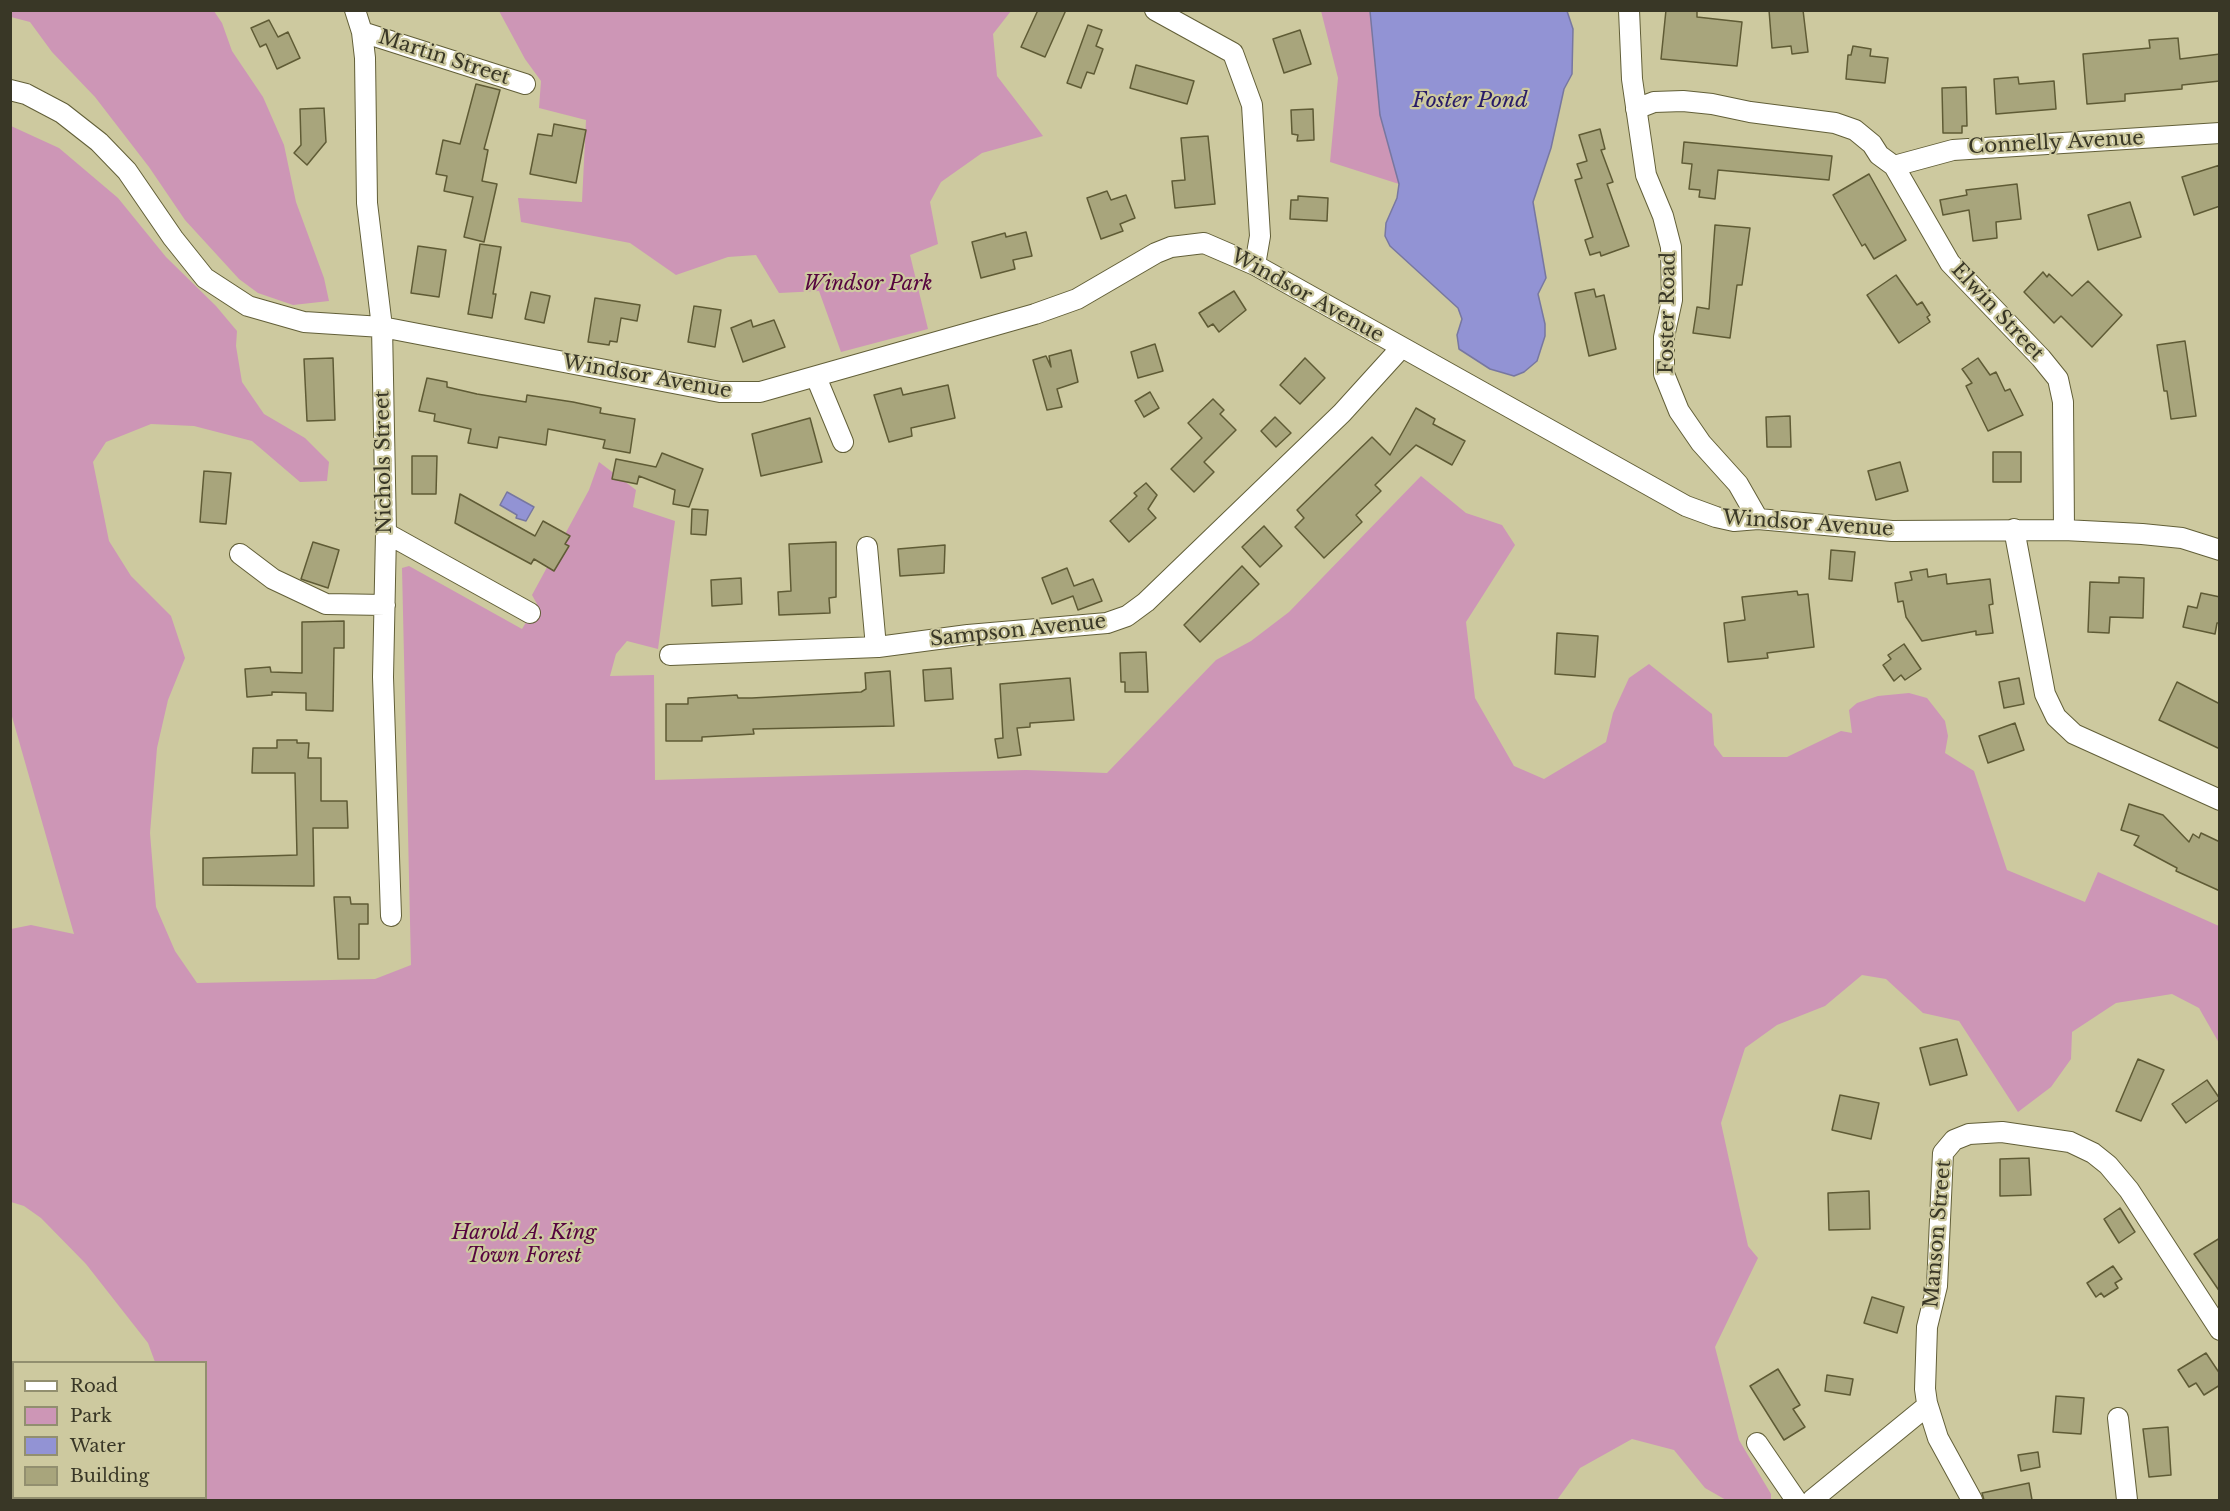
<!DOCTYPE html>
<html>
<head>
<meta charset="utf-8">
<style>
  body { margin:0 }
  #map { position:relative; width:2230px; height:1511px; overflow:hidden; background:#cdc99f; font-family:"Libre Baskerville",serif }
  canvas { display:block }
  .frame { position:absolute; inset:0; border:12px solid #393726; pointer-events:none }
  .legend { position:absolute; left:12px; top:1361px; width:195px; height:138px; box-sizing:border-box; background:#cdc99f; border:2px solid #928f6f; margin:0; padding:8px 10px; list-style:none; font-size:18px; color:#393726 }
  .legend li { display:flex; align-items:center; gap:12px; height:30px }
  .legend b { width:30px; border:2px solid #928f6f }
</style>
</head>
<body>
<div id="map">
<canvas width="2230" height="1511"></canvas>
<div class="frame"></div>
<ul class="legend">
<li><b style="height:8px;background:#fff"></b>Road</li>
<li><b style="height:16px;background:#cd96b6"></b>Park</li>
<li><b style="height:16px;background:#9293d4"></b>Water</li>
<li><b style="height:16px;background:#a8a57c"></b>Building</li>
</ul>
</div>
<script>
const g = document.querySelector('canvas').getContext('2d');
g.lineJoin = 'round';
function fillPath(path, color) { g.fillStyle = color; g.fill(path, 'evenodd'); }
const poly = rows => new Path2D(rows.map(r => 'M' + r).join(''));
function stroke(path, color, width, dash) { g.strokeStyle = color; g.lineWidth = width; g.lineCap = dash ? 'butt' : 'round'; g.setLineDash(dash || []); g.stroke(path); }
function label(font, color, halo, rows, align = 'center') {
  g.font = font + ' "Libre Baskerville",serif'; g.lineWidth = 4.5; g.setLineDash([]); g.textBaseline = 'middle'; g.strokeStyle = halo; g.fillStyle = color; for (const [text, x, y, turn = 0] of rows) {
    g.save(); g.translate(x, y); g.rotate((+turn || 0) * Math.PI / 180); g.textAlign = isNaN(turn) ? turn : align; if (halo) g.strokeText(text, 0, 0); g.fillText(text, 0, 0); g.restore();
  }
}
const green = poly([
  [11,10,214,11,222,23,232,51,263,97,284,145,296,202,324,278,329,301,293,305,258,293,239,279,185,220,149,167,95,97,52,52,30,22,11,17],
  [499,11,1011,11,993,34,997,76,1043,136,982,153,941,182,930,202,938,244,910,255,928,329,841,352,819,291,779,293,756,255,728,257,676,275,630,243,521,222,518,198,582,202,586,120,539,108,541,81,525,59],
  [1321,11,1370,11,1386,136,1399,184,1330,162,1338,78],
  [11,126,59,148,118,198,166,257,216,306,237,331,236,346,242,382,264,414,305,438,329,462,327,481,300,482,252,441,194,426,151,424,106,442,93,462,109,541,131,576,171,616,185,658,168,700,157,748,150,833,156,907,175,951,197,983,375,979,411,965,402,568,409,566,522,629,537,604,532,595,589,490,599,462,636,490,633,507,675,521,658,649,627,641,616,654,610,676,654,675,655,780,1026,770,1107,773,1216,660,1251,641,1289,612,1421,476,1466,513,1502,525,1515,545,1466,622,1475,698,1514,766,1544,779,1606,742,1613,713,1629,678,1649,664,1712,714,1714,745,1723,757,1787,757,1841,731,1852,733,1849,710,1857,703,1878,696,1909,693,1927,698,1945,721,1948,736,1945,753,1974,771,2007,870,2085,902,2098,872,2219,926,2219,1043,2199,1008,2172,994,2116,1003,2072,1032,2071,1059,2051,1087,2018,1112,1959,1021,1923,1013,1886,979,1862,975,1825,1006,1777,1025,1745,1048,1721,1123,1748,1246,1758,1258,1715,1347,1739,1440,1771,1494,1771,1500,1726,1500,1705,1488,1674,1450,1632,1439,1580,1468,1557,1500,196,1500,194,1498,206,1498,206,1362,155,1362,148,1343,86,1264,41,1218,24,1206,11,1202,11,929,31,925,74,934,11,713]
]);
const water = poly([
  [1567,11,1573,29,1572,74,1564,89,1551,148,1533,202,1546,278,1538,294,1545,324,1545,336,1537,361,1524,372,1514,376,1490,369,1459,349,1457,335,1462,319,1458,308,1390,246,1385,236,1386,223,1397,198,1399,184,1380,115,1370,11,1567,11],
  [507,492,534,507,526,521,516,518,517,515,500,505,507,492]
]);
const building = poly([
  [1038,10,1066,10,1045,57,1021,47,1038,10],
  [1666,10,1697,10,1697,17,1742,22,1737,66,1661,59,1666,10],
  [1769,10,1803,10,1808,52,1792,54,1791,46,1772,48,1769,10],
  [269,20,278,37,288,32,300,58,277,69,266,44,260,47,251,28,269,20],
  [1088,25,1102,30,1096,46,1103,49,1094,74,1087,72,1081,88,1067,83,1088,25],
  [1300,30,1311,64,1284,73,1273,39,1300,30],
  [2178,38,2180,59,2220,54,2220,81,2182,85,2182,89,2125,94,2125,101,2087,104,2083,54,2150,48,2149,40,2178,38],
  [1853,46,1871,49,1870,56,1888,58,1885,83,1846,79,1848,55,1851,55,1853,46],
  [1136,65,1194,81,1187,104,1130,88,1136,65],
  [2018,77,2019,84,2054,81,2056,109,1996,114,1994,79,2018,77],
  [476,84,500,90,484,149,488,150,482,181,497,184,484,242,464,237,473,197,444,191,447,176,436,174,443,140,460,144,476,84],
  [1966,87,1967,126,1962,126,1962,133,1943,133,1942,88,1966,87],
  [324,108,326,142,307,165,294,153,301,145,300,109,324,108],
  [1313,109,1314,140,1297,141,1298,135,1292,134,1291,110,1313,109],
  [554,124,586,130,576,183,530,174,538,134,552,136,554,124],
  [1600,129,1605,149,1601,150,1613,182,1607,184,1629,246,1601,256,1600,252,1590,255,1585,240,1593,237,1575,180,1582,178,1577,164,1587,161,1579,135,1600,129],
  [1208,136,1215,204,1175,208,1172,181,1185,180,1181,138,1208,136],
  [1684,142,1832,156,1829,180,1718,170,1715,199,1699,197,1700,190,1689,189,1692,164,1682,163,1684,142],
  [2220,165,2220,206,2194,215,2182,177,2220,165],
  [1869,174,1906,240,1874,259,1865,244,1862,246,1833,195,1869,174],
  [2017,184,2021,219,1996,222,1997,238,1973,241,1969,210,1943,215,1940,200,1967,195,1966,190,2017,184],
  [1107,191,1111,200,1126,195,1135,218,1120,224,1123,231,1101,239,1087,198,1107,191],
  [1298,196,1328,198,1327,221,1290,219,1291,200,1298,200,1298,196],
  [2130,202,2141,237,2098,250,2088,215,2130,202],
  [1715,225,1750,228,1742,285,1737,285,1730,338,1693,333,1697,307,1709,309,1715,225],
  [1026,232,1032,256,1013,260,1015,269,981,278,972,242,1005,233,1006,237,1026,232],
  [480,244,501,247,493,294,496,294,492,318,468,314,480,244],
  [418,246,446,250,439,297,411,293,418,246],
  [2043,272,2047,277,2049,274,2072,296,2088,281,2122,315,2092,347,2061,316,2054,323,2024,292,2043,272],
  [1896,275,1917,305,1922,302,1930,315,1927,317,1930,322,1899,343,1867,295,1896,275],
  [1594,289,1596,297,1604,295,1616,349,1589,356,1575,293,1594,289],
  [1234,291,1246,310,1219,332,1213,324,1208,327,1199,313,1234,291],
  [531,292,550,296,544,323,525,319,531,292],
  [595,298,640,305,637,321,621,318,617,342,610,341,609,345,588,342,595,298],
  [694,306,721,310,715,347,688,342,694,306],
  [751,320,753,327,774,320,785,347,743,362,731,328,751,320],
  [2185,341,2196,416,2171,419,2167,391,2164,391,2157,345,2185,341],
  [1155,344,1163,371,1138,378,1131,352,1155,344],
  [1071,350,1078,382,1057,389,1062,407,1047,410,1033,360,1046,356,1051,367,1049,356,1071,350],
  [333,358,335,420,307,421,304,359,333,358],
  [1305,358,1325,378,1300,404,1280,385,1305,358],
  [1978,358,1990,375,1996,372,2005,391,2010,389,2023,415,1988,431,1966,386,1972,383,1962,369,1978,358],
  [427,378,447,382,447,387,477,394,526,402,527,395,573,402,601,408,600,413,635,419,630,453,603,448,605,440,548,429,546,445,499,437,497,448,468,443,471,429,434,421,435,414,419,411,427,378],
  [948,385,955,418,911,428,912,436,889,442,874,395,901,388,903,395,948,385],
  [1150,392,1159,408,1144,417,1135,401,1150,392],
  [1213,399,1224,410,1220,414,1236,430,1204,462,1214,472,1194,492,1171,469,1202,438,1188,423,1213,399],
  [1416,408,1435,419,1433,424,1465,441,1452,465,1416,445,1375,485,1381,491,1356,515,1362,522,1324,558,1295,527,1304,518,1297,510,1372,437,1390,455,1416,408],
  [1790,416,1791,447,1767,447,1766,417,1790,416],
  [1275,417,1291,433,1276,447,1261,431,1275,417],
  [810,418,822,462,761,476,752,434,810,418],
  [1993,452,2021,452,2021,482,1993,482,1993,452],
  [662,453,703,469,689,507,673,504,675,490,639,476,637,484,612,479,616,459,656,467,662,453],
  [412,456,437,456,436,494,412,494,412,456],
  [1900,462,1908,491,1876,500,1868,471,1900,462],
  [204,471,231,473,226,524,200,522,204,471],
  [1146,483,1157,495,1148,509,1156,518,1129,542,1110,521,1137,496,1134,493,1146,483],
  [460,494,535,536,543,521,570,536,565,544,569,546,554,571,534,559,531,564,455,523,460,494],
  [692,509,708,510,706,535,691,534,692,509],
  [1264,526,1282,546,1260,567,1242,547,1264,526],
  [313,542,339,550,328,588,301,579,313,542],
  [836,542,836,597,829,598,830,613,779,615,778,592,791,591,789,544,836,542],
  [945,545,944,573,900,576,898,549,945,545],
  [1831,550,1855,552,1852,581,1829,579,1831,550],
  [1242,566,1259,584,1200,642,1184,625,1242,566],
  [1067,568,1074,586,1093,579,1102,601,1078,610,1073,596,1052,604,1042,578,1067,568],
  [1927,569,1928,577,1946,574,1947,584,1990,579,1993,604,1989,605,1993,633,1976,635,1976,631,1922,641,1906,617,1903,601,1898,602,1895,583,1912,580,1910,572,1927,569],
  [2119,577,2144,578,2143,618,2110,617,2109,633,2088,632,2090,582,2119,583,2119,577],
  [741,578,742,604,712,606,711,580,741,578],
  [1797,591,1798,595,1808,594,1814,647,1767,653,1768,658,1728,662,1724,623,1745,620,1742,597,1797,591],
  [2201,593,2220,597,2220,623,2217,623,2215,634,2183,627,2188,606,2197,608,2201,593],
  [344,621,344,648,334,648,333,711,306,710,306,693,272,692,272,695,247,697,245,669,270,667,271,672,302,673,302,622,344,621],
  [1557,633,1598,636,1595,677,1555,674,1557,633],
  [1904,644,1921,669,1905,680,1901,675,1894,681,1883,665,1891,659,1888,655,1904,644],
  [1146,652,1148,692,1125,692,1125,682,1121,682,1120,653,1146,652],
  [951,668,953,699,925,701,923,670,951,668],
  [890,671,894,726,753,729,754,734,702,737,702,741,666,741,666,704,688,704,688,698,737,695,738,698,752,698,861,692,866,689,865,673,890,671],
  [1070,678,1074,720,1030,723,1030,727,1017,728,1021,755,998,758,995,739,1003,738,1000,684,1070,678],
  [2019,678,2024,704,2004,708,1999,682,2019,678],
  [2177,682,2220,704,2220,749,2159,720,2177,682],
  [2015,723,2024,750,1988,763,1979,736,2015,723],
  [277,740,297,740,297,743,309,743,308,758,321,758,321,801,347,801,348,828,313,828,314,886,203,885,203,858,297,855,295,773,252,773,253,748,277,748,277,740],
  [2129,804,2163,815,2189,842,2193,834,2199,838,2201,833,2220,842,2220,891,2176,871,2177,868,2134,845,2139,836,2121,830,2129,804],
  [334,897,350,897,351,904,368,904,368,924,359,924,359,959,338,959,334,897],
  [1957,1039,1967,1075,1930,1085,1920,1048,1957,1039],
  [2138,1059,2164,1070,2141,1121,2116,1111,2138,1059],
  [2207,1080,2220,1099,2186,1123,2172,1104,2207,1080],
  [1840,1095,1879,1103,1871,1139,1832,1130,1840,1095],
  [2029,1158,2031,1195,2000,1196,2000,1159,2029,1158],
  [1869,1191,1870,1229,1829,1230,1828,1193,1869,1191],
  [2120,1208,2135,1232,2119,1243,2104,1219,2120,1208],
  [2220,1238,2220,1292,2194,1254,2220,1238],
  [2113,1266,2122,1279,2115,1283,2118,1288,2104,1297,2101,1293,2096,1297,2087,1283,2113,1266],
  [1872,1297,1904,1307,1897,1333,1864,1323,1872,1297],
  [2206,1353,2220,1374,2220,1385,2204,1395,2196,1383,2189,1387,2178,1370,2206,1353],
  [1778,1369,1800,1405,1793,1409,1805,1427,1784,1440,1750,1386,1778,1369],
  [1827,1375,1853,1379,1850,1395,1825,1391,1827,1375],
  [2056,1396,2084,1398,2081,1434,2053,1432,2056,1396],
  [2168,1427,2171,1475,2149,1477,2143,1429,2168,1427],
  [2038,1452,2040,1467,2021,1471,2018,1455,2038,1452],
  [2029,1483,2032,1500,1984,1500,1982,1493,2029,1483]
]);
const minor = poly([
  [355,10,362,32,365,58,367,203,382,327,386,533,383,677,391,916],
  [1155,10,1233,53,1252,105,1260,236,1255,265],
  [1629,10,1632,79,1646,175,1663,216,1671,247,1672,300,1664,337,1664,374,1679,411,1701,443,1738,484,1758,519],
  [362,32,525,84],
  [10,90,26,94,62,113,99,142,127,171,173,238,205,278,248,306,304,322,382,327,720,392,760,392,1035,314,1077,299,1156,253,1171,247,1204,243,1255,265,1686,506,1716,517,1734,521,1758,519,1892,531,2064,530,2142,534,2182,538,2220,550],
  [1636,109,1654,102,1683,101,1712,104,1750,112,1835,123,1855,130,1872,144,1879,155,1894,166,1950,263,2041,358,2058,379,2063,402,2064,530],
  [1894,166,1953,150,2220,133],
  [816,377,843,442],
  [2014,529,2045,694,2056,717,2074,734,2220,800],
  [386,533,530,613],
  [867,547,876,647],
  [240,554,273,579,326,604,385,605],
  [670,655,878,647,968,635,1107,623,1127,616,1146,602,1342,413,1401,348],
  [2118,1418,2127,1500],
  [1757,1443,1796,1500],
  [1812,1500,1927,1406],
  [1972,1500,1938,1438,1927,1403,1925,1389,1927,1327,1937,1286,1943,1153,1954,1140,1969,1134,2002,1132,2070,1142,2093,1153,2108,1165,2129,1190,2220,1330]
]);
const streetNames = [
  ["Martin Street",444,58,18],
  ["Connelly Avenue",2056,143,-3],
  ["Windsor Avenue",1307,296,29],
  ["Elwin Street",1997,312,47],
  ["Foster Road",1668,313,-89],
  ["Windsor Avenue",647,377,10],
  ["Nichols Street",384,462,-91],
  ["Windsor Avenue",1808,524,4],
  ["Sampson Avenue",1018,631,-6],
  ["Manson Street",1938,1234,-85]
];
const parkNames = [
  ["Windsor Park",868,284],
  ["Harold A. King",524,1233],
  ["Town Forest",524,1256]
];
const waterNames = [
  ["Foster Pond",1470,101]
];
fillPath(green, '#cd96b6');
fillPath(water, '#9293d4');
stroke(water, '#7777a0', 1.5);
fillPath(building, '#a8a57c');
stroke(building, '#5f5b35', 1.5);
stroke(minor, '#625f38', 22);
stroke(minor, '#fff', 20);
label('20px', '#393726', '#cdc99f', streetNames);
label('italic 20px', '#56043f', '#cdc99f', parkNames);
label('italic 21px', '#281b67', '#cdc99f', waterNames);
</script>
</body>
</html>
